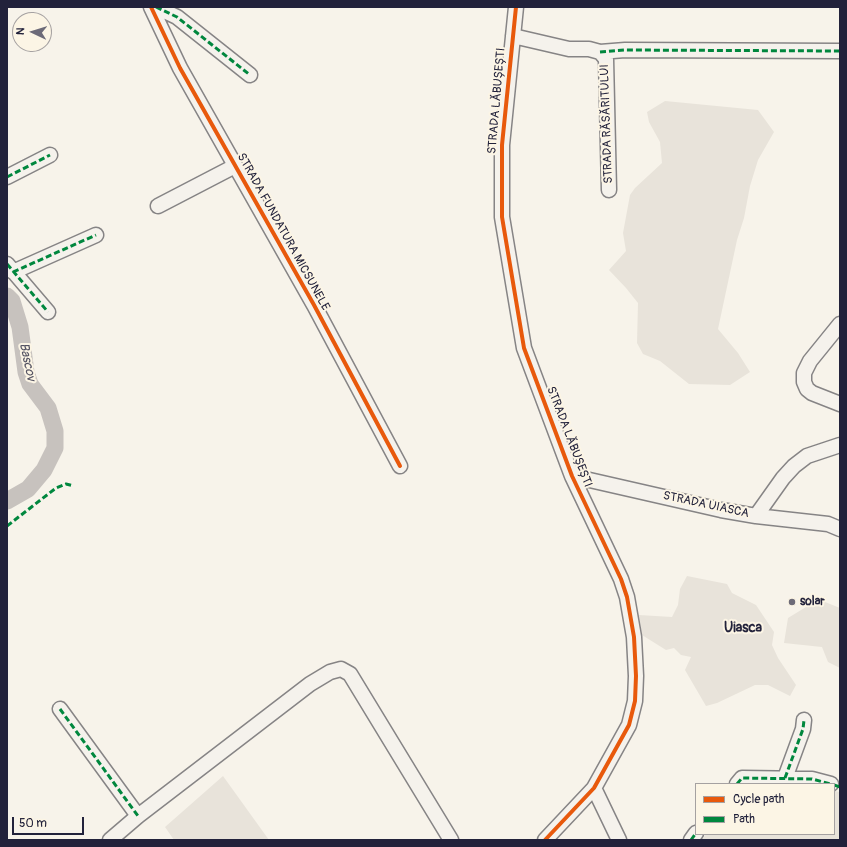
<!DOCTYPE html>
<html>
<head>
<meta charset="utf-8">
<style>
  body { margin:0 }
  #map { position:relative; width:847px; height:847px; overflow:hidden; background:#f7f3ea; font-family:Pangolin,sans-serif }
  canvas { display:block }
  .frame { position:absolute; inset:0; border:8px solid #22223b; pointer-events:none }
  .legend { position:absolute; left:695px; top:783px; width:140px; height:52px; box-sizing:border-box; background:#fcf5e5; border:1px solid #a5a1a1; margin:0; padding:5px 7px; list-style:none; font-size:12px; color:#22223b }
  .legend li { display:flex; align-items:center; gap:8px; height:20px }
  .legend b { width:20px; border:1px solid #a5a1a1 }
  .north { position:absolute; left:12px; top:12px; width:40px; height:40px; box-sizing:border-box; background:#fcf5e5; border:1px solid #a5a1a1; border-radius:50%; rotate:274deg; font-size:11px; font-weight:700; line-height:16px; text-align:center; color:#22223b }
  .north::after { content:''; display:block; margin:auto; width:14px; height:18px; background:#6d6b78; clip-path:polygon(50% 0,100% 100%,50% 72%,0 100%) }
  .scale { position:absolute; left:12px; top:817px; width:72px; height:18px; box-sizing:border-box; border:2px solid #22223b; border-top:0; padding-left:5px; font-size:12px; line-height:14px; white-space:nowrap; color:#22223b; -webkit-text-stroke:3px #fcf5e5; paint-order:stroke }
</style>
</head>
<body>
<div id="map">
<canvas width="847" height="847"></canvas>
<div class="frame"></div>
<ul class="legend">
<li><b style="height:5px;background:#e8590c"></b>Cycle path</li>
<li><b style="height:5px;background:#00873e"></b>Path</li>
</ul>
<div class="north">N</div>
<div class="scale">50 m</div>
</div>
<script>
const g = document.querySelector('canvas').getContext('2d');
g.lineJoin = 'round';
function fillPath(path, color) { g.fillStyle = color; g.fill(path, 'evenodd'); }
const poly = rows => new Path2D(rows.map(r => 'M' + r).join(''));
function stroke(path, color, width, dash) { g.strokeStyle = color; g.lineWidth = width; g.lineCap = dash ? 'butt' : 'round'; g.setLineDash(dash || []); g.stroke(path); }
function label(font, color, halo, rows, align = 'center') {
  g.font = font + ' Pangolin,sans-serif'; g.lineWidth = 4; g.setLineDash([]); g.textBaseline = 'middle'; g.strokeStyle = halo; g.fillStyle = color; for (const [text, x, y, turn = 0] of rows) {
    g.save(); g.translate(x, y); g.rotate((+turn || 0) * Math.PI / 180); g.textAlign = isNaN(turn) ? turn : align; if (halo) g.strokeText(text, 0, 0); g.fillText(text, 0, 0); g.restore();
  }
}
const green = poly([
  [665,101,758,110,774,132,758,160,750,186,744,218,737,240,718,329,738,353,750,372,730,385,689,384,660,361,643,354,637,343,638,303,626,288,609,270,626,251,623,233,630,195,635,188,662,163,660,142,649,122,647,112],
  [687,576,727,584,732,593,756,605,774,632,772,645,778,658,796,685,790,696,768,685,755,685,717,703,706,706,685,670,691,657,681,655,674,648,666,650,642,635,639,615,672,617,678,605,680,589],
  [825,602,840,608,840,668,828,662,822,647,784,643,788,618,806,607],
  [223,776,269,840,174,840,165,827],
  [834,791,840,792,840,840,702,840,706,834,834,834]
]);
const river = poly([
  [7,296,12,301,20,327,26,372,30,384,48,408,55,431,55,448,44,470,28,489,7,501]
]);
const minor = poly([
  [151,7,180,68,314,305,400,466],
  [156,7,177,17,250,75],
  [516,7,502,145,502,217,524,348,572,476,621,579,627,597,634,637,636,676,635,701,629,725,594,788,545,840],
  [513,36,569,49,589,49,600,52,606,59,609,190],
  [600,52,625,50,840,51],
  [7,177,50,155],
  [158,206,235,166],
  [7,264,48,312],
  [13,272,96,235],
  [840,324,810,361,804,373,804,382,807,389,812,393,840,404],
  [572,476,721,510,756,516,828,524,840,529],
  [756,516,783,478,794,466,807,456,840,445],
  [60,709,138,816],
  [785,778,803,729,804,720],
  [737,784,742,778,812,779,831,784],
  [594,788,619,840],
  [110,840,138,816,310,684,330,672,341,669,350,674,451,840],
  [691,840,696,833]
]);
const quiet = poly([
  [156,7,177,17,250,75],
  [600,52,625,50,840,51],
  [7,177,50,155],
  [7,264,48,312],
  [13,272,96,235],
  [7,526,56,488,66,484,74,486],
  [60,709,138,816],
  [785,778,803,729,804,720],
  [737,784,742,778,812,779,831,784],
  [834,785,840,787],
  [691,840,696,833]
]);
const cycleway = poly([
  [151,7,180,68,314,305,400,466],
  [516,7,502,145,502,217,524,348,572,476,621,579,627,597,634,637,636,676,635,701,629,725,594,788,545,840]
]);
const markers = [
  [792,602,4,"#6d6b78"]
];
const streetNames = [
  ["STRADA LĂBUȘEȘTI",497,101,-85],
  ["STRADA RĂSĂRITULUI",607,124,-92],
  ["STRADA FUNDATURA MICSUNELE",283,232,61],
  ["STRADA LĂBUȘEȘTI",569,437,69],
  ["STRADA UIASCA",706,505,12]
];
const poiNames = [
  ["solar",800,602]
];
const waterNames = [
  ["Bascov",27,362,78]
];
const quarterNames = [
  ["Uiasca",743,628]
];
fillPath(green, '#e8e3da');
stroke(river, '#c7c2be', 17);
stroke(minor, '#868485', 17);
stroke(minor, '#f5f2ec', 14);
stroke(quiet, '#00873e', 3, [6, 3]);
stroke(cycleway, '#e8590c', 4);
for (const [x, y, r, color] of markers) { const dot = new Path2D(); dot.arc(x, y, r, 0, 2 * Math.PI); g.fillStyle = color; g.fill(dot); stroke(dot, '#fcf5e5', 1.5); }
label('12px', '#22223b', '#fcf5e5', streetNames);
label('bold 12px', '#22223b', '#fcf5e5', poiNames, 'left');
label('italic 13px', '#545362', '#fcf5e5', waterNames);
label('bold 14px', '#22223b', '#fcf5e5', quarterNames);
</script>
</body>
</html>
